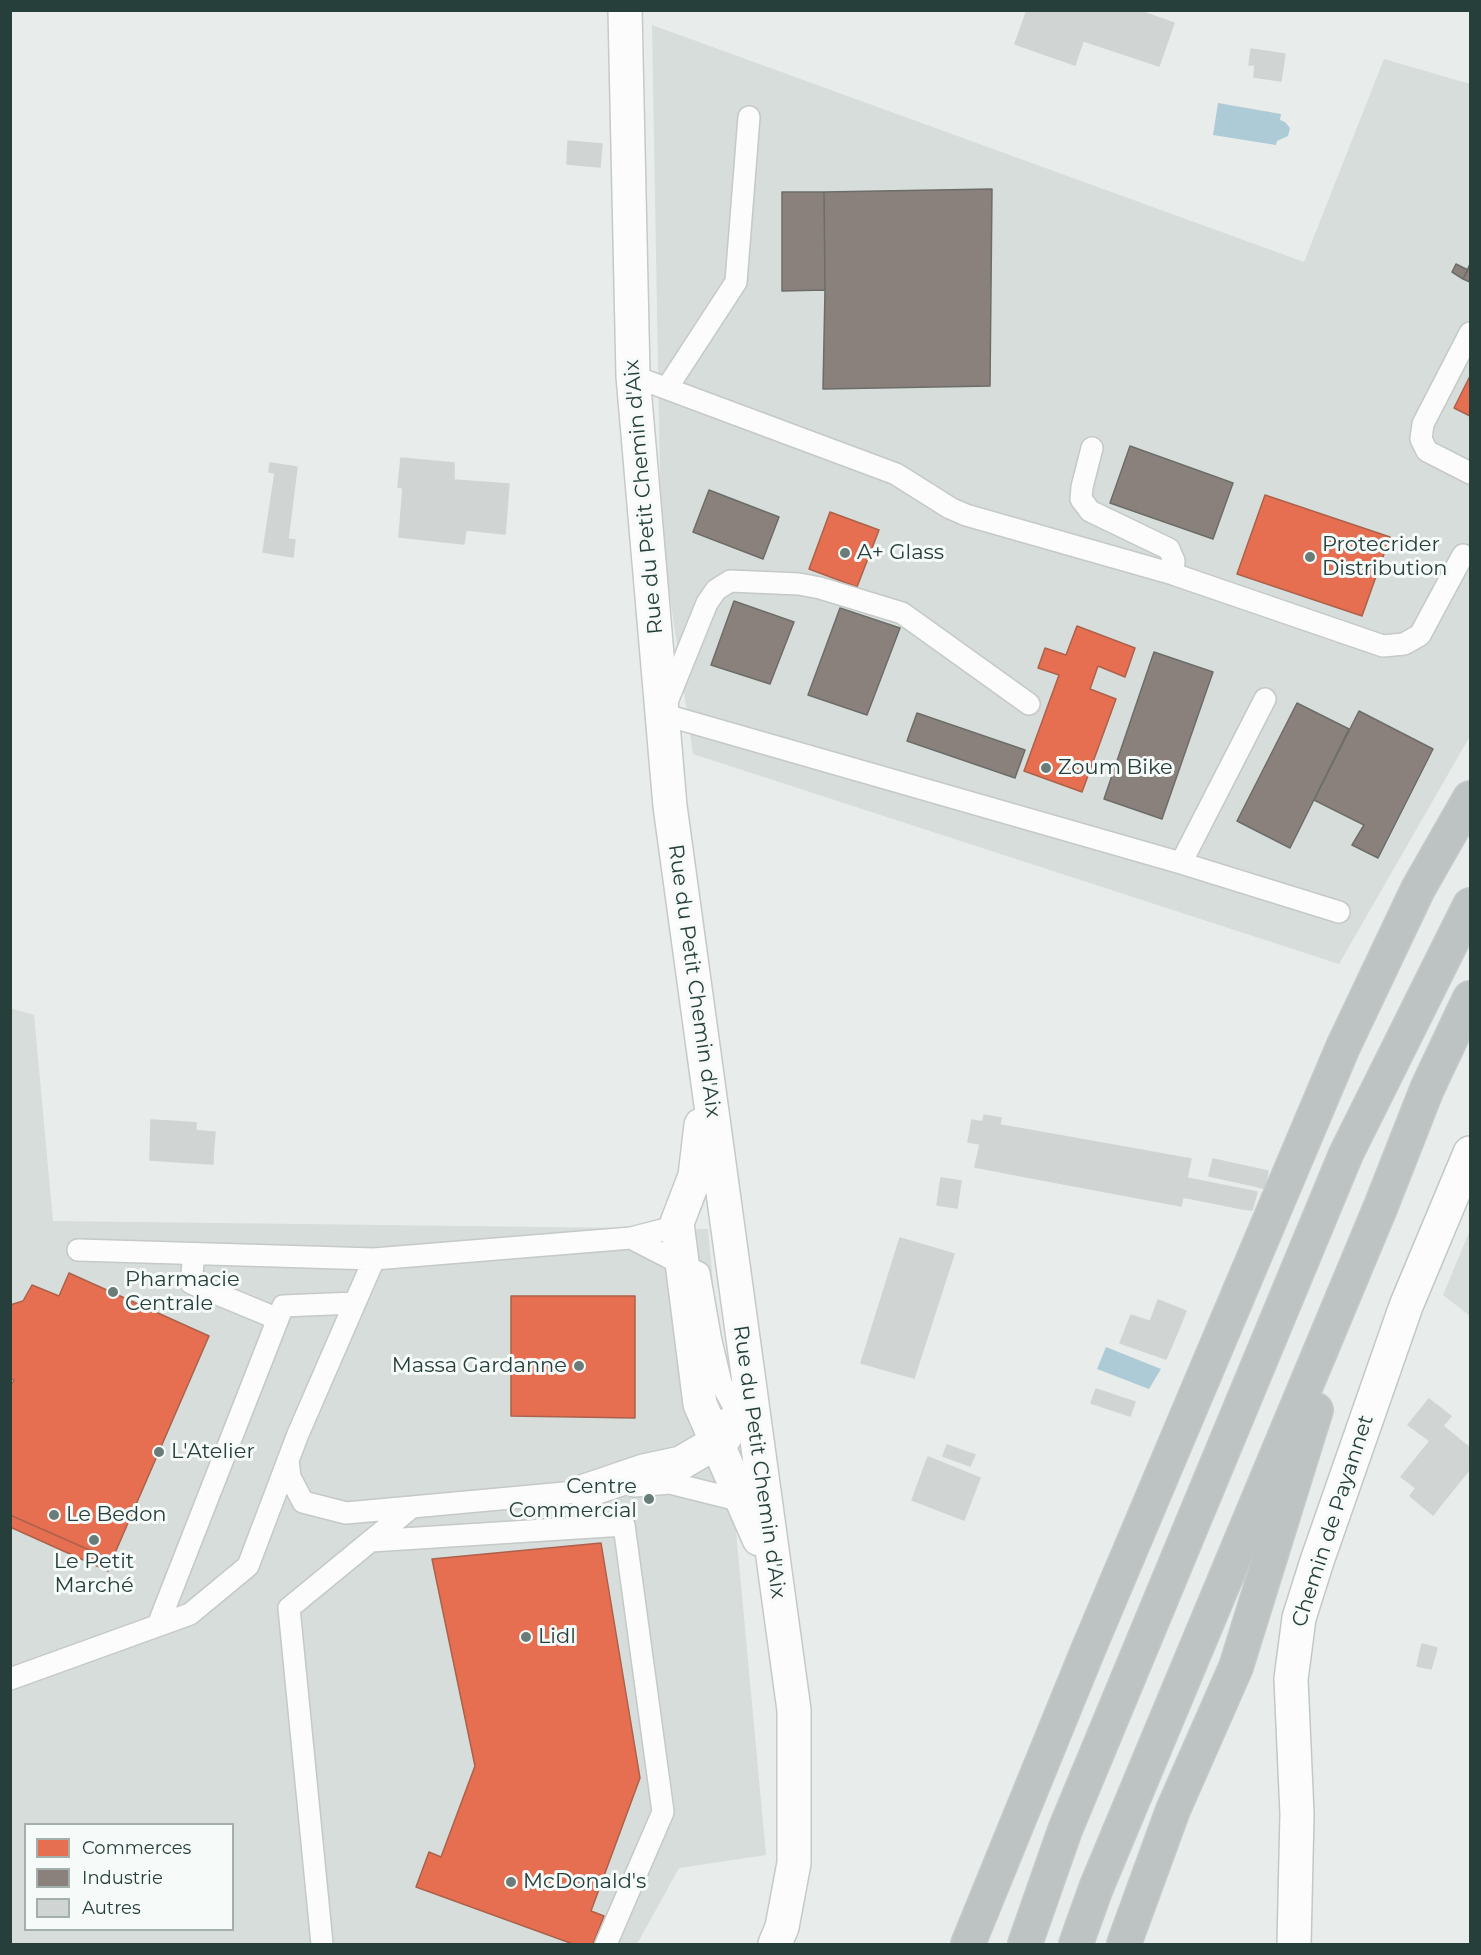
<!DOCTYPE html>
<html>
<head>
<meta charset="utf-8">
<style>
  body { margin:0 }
  #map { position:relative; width:1481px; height:1955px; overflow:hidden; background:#e8ecea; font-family:Montserrat,sans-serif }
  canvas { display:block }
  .frame { position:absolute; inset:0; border:12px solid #263f3b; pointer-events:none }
  .legend { position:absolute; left:24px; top:1823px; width:210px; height:108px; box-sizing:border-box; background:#f6faf9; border:2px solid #a3afad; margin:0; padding:8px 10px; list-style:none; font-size:18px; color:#263f3b }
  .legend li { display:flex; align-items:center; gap:12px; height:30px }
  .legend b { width:30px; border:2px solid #a3afad }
</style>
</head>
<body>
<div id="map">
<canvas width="1481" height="1955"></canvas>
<div class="frame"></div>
<ul class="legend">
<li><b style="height:16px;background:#e76f51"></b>Commerces</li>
<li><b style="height:16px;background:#8a817c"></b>Industrie</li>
<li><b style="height:16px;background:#d0d5d3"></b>Autres</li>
</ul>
</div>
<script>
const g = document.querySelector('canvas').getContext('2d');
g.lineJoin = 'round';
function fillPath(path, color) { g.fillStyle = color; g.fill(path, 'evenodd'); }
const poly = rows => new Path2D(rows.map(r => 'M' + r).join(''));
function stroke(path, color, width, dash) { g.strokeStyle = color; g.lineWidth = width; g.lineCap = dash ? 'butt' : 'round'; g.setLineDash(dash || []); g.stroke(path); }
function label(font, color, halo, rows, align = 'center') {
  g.font = font + ' Montserrat,sans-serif'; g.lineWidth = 6; g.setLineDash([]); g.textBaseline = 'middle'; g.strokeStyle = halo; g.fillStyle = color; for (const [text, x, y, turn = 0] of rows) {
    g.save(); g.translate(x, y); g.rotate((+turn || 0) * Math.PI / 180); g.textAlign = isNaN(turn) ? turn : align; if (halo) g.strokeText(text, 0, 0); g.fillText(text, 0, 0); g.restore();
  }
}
const built = poly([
  [652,25,1304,262,1384,59,1470,84,1470,736,1339,964,693,754,661,536],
  [10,1008,34,1015,53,1221,708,1229,766,1855,679,1868,637,1944,11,1944],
  [26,1824,232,1824,232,1930,26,1930],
  [1470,1230,1470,1316,1443,1295]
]);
const water = poly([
  [1218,103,1281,114,1280,120,1285,122,1290,128,1288,136,1277,141,1276,145,1213,135],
  [1106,1347,1161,1369,1149,1389,1097,1369]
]);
const shops = poly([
  [1470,376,1470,416,1454,408,1470,376],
  [1265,495,1390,537,1362,616,1237,574,1265,495],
  [830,512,879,530,857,587,809,569,830,512],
  [1077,626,1135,648,1125,677,1098,666,1090,689,1116,699,1082,792,1024,771,1059,675,1038,668,1045,648,1066,655,1077,626],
  [69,1273,209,1336,112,1560,10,1515,10,1387,14,1380,10,1379,10,1305,23,1301,32,1285,59,1296,69,1273],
  [511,1296,635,1296,635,1418,511,1416,511,1296],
  [10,1515,112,1560,108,1571,10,1527,10,1515],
  [601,1543,640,1778,591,1911,604,1916,593,1944,573,1944,416,1887,429,1852,441,1857,475,1766,432,1559,601,1543]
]);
const industry = poly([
  [992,189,990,386,823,389,825,290,824,192,992,189],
  [782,192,824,192,825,290,782,291,782,192],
  [1456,264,1468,270,1463,279,1452,272,1456,264],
  [1470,264,1470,282,1463,279,1470,264],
  [1130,446,1233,483,1213,539,1110,503,1130,446],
  [709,490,779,517,763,559,693,532,709,490],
  [734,601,794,622,770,684,711,665,734,601],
  [840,608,900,628,867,715,808,695,840,608],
  [1154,652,1213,672,1162,819,1104,799,1154,652],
  [1297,703,1349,729,1290,848,1237,821,1297,703],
  [1359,711,1433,749,1378,858,1352,845,1364,825,1314,800,1359,711],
  [917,713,1025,750,1015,778,907,741,917,713]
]);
const building = poly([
  [1027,10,1137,10,1174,23,1159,66,1057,32,1049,56,1015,44,1027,10],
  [1057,32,1083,41,1075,65,1049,56,1057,32],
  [1251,49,1285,54,1281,81,1254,77,1255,65,1249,65,1251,49],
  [568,141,602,144,600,167,567,164,568,141],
  [401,458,454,463,454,480,509,484,505,534,466,530,464,544,399,537,403,488,398,487,401,458],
  [270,463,297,467,288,539,295,540,293,557,263,552,275,473,269,472,270,463],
  [984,1115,1001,1118,1000,1124,983,1121,984,1115],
  [151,1120,186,1122,186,1130,215,1132,213,1157,195,1155,195,1163,150,1160,151,1120],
  [972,1120,1057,1135,1048,1181,975,1167,980,1144,968,1142,972,1120],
  [186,1122,196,1123,196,1131,186,1130,186,1122],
  [1057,1135,1191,1159,1181,1206,1048,1181,1057,1135],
  [195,1155,213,1157,213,1164,195,1163,195,1155],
  [1213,1159,1263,1170,1255,1186,1209,1176,1213,1159],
  [1263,1170,1268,1171,1265,1189,1255,1186,1263,1170],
  [941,1178,961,1181,957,1208,937,1205,941,1178],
  [1187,1178,1252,1191,1243,1209,1183,1197,1187,1178],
  [1252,1191,1257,1192,1252,1210,1243,1209,1252,1191],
  [900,1238,954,1254,914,1378,861,1363,900,1238],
  [1158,1300,1186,1311,1178,1331,1150,1322,1158,1300],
  [1131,1315,1178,1331,1166,1359,1120,1343,1131,1315],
  [1096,1389,1135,1402,1130,1416,1091,1403,1096,1389],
  [1429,1399,1451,1416,1443,1426,1470,1448,1470,1471,1469,1470,1440,1506,1401,1477,1430,1441,1408,1425,1429,1399],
  [947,1445,975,1455,970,1466,943,1456,947,1445],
  [928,1457,980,1478,964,1520,912,1500,928,1457],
  [1416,1488,1440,1506,1433,1515,1410,1496,1416,1488],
  [1422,1644,1437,1648,1431,1669,1417,1666,1422,1644]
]);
const lane = poly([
  [1470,333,1423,424,1421,439,1427,451,1470,473],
  [633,376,896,474,950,508,966,515,1173,574,1383,646,1404,644,1420,635,1463,555],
  [667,388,736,282,749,117],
  [1092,448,1082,487,1081,499,1090,511,1169,549,1174,561,1173,574],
  [1029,704,902,613,820,588,799,584,730,581,716,590,707,603,662,714,1181,863,1339,912],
  [1181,863,1265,699],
  [631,1238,699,1273,711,1341,721,1383,739,1416,754,1432],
  [78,1250,374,1259],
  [194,1254,191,1283,278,1319],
  [288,1460,290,1477,303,1502,346,1513,412,1507],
  [634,1486,670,1483,742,1501],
  [371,1541,624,1525,663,1812,606,1944],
  [158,1625,283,1306,355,1303],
  [10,1679,190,1614,248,1566,298,1434,374,1259,631,1238,666,1229,677,1223],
  [322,1944,289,1608,412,1507,597,1490]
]);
const street = poly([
  [625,10,633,376,670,806,794,1710,794,1863,782,1927,775,1944],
  [701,1125,695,1176,677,1223,700,1404,759,1539],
  [585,1491,644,1471,681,1463,725,1437,727,1425]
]);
const secondary = poly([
  [1294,1944,1297,1814,1291,1679,1299,1618,1317,1561,1406,1306,1470,1153]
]);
const highway = poly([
  [968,1944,1088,1650,1343,1047,1418,889,1470,798],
  [1025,1944,1065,1830,1346,1154,1470,905],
  [1076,1944,1096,1888,1381,1206,1427,1089,1470,998],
  [1124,1944,1173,1810,1236,1667,1316,1410]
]);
const markers = [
  [845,553,6,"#6a7c78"],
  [1310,557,6,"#6a7c78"],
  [1046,768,6,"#6a7c78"],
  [113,1292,6,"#6a7c78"],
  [579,1366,6,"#6a7c78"],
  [159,1452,6,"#6a7c78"],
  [649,1499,6,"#6a7c78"],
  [54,1515,6,"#6a7c78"],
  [94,1540,6,"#6a7c78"],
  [526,1637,6,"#6a7c78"],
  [511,1882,6,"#6a7c78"]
];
const streetNames = [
  ["Rue du Petit Chemin d'Aix",644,497,-95],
  ["Rue du Petit Chemin d'Aix",694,981,82],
  ["Rue du Petit Chemin d'Aix",759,1462,82],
  ["Chemin de Payannet",1333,1521,-72]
];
const poiNames = [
  ["Protecrider",1322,545],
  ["Distribution",1322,569],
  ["A+ Glass",857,553],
  ["Zoum Bike",1058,768],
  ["Pharmacie",125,1280],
  ["Centrale",125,1304],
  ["Massa Gardanne",567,1366,"right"],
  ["L'Atelier",171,1452],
  ["Centre",637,1487,"right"],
  ["Commercial",637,1511,"right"],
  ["Le Bedon",66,1515],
  ["Le Petit",94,1562,"center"],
  ["Marché",94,1586,"center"],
  ["Lidl",538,1637],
  ["McDonald's",523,1882]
];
fillPath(built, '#d6ddda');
fillPath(water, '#accbd6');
fillPath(shops, '#e76f51');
stroke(shops, '#ad614a', 1.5);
fillPath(industry, '#8a817c');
stroke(industry, '#6c6d68', 1.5);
fillPath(building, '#d0d5d3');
stroke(building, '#d0d5d3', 1.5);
stroke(lane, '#c5c9c8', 24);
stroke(street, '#c5c9c8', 36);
stroke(secondary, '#c2c8c6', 36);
stroke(highway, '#c3cac9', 36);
stroke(lane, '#fcfcfc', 21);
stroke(street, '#fcfcfc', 33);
stroke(secondary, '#fcfcfc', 33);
stroke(highway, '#bcc3c2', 33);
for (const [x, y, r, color] of markers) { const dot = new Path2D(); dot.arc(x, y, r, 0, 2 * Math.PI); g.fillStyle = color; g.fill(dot); stroke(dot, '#f6faf9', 2); }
label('21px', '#263f3b', '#f6faf9', streetNames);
label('21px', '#263f3b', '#f6faf9', poiNames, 'left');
</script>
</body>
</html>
